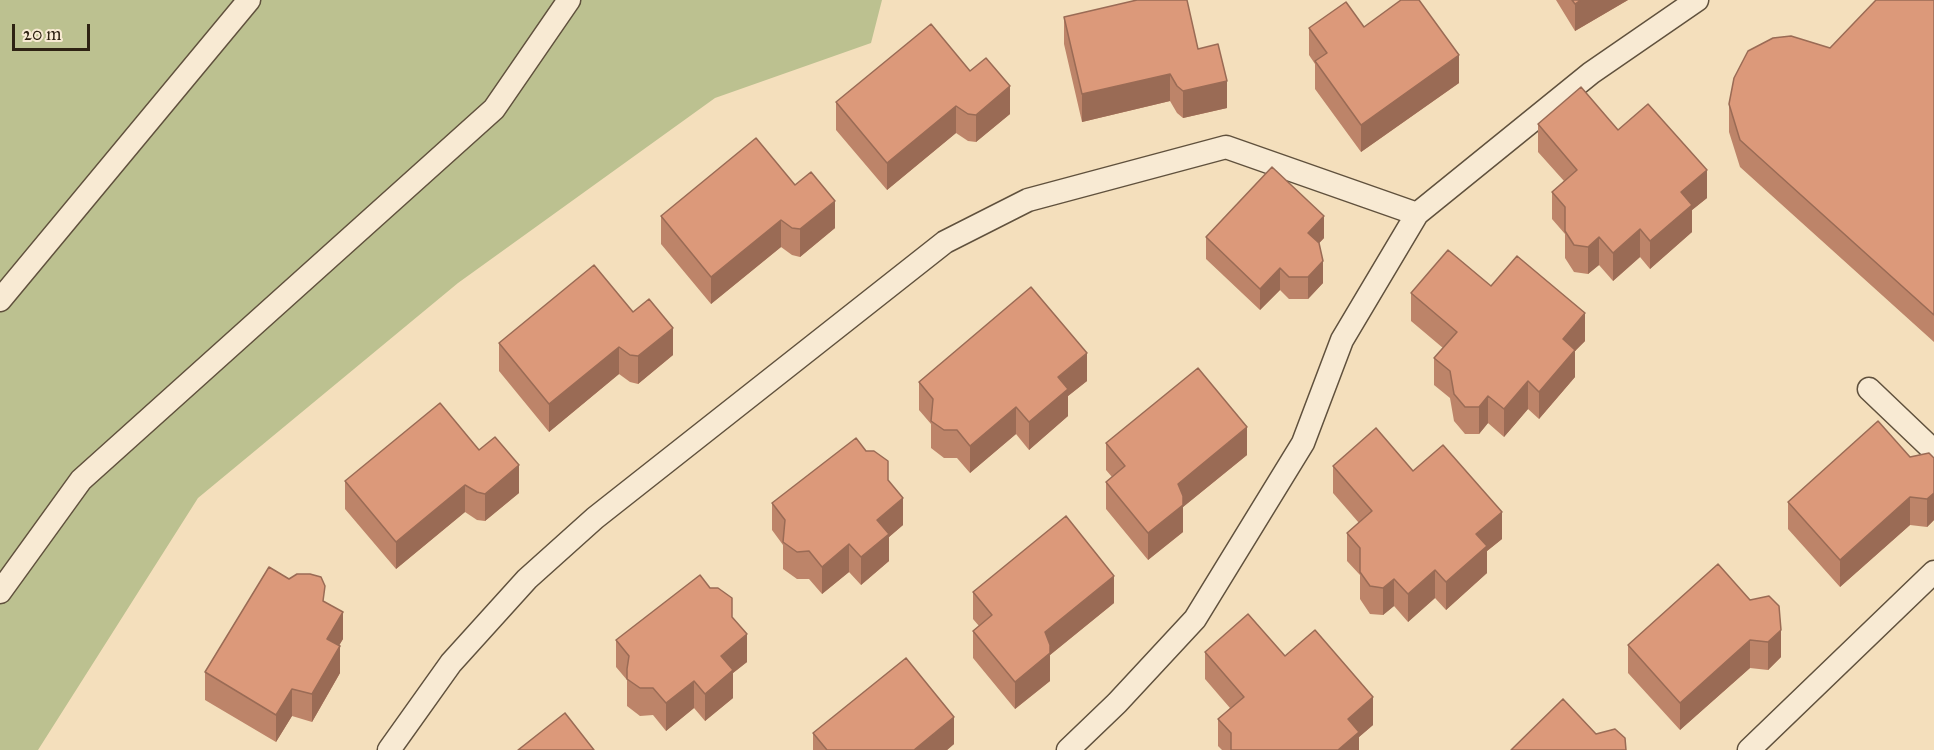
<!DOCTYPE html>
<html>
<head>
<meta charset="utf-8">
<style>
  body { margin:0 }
  #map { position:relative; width:1934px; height:750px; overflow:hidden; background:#f4dfbc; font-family:"IM FELL Great Primer",serif }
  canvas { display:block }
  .scale { position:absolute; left:12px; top:24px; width:78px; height:27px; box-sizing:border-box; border:3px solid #2e2213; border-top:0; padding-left:8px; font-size:18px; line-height:21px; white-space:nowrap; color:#2e2213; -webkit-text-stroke:4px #f8ead3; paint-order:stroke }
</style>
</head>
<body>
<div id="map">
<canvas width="1934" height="750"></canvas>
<div class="scale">20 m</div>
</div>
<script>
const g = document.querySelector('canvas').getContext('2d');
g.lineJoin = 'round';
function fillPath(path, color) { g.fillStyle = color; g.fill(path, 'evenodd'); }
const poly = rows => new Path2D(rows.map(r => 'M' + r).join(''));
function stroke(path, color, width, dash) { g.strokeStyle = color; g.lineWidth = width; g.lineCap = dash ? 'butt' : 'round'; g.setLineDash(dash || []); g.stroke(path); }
const green = poly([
  [0,0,882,0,871,43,715,98,458,283,198,498,38,750,0,750]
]);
const minor = poly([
  [0,300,249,0],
  [1869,389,1934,451],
  [0,592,81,480,494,109,569,0],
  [389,750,451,663,527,579,595,518,945,242,1028,200,1226,147,1417,214],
  [1068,750,1117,703,1195,619,1303,443,1342,340,1417,214,1591,73,1697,0],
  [1749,750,1934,572]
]);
const wall = poly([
  [1556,0,1628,0,1575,31],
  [1934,0,1934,342,1740,167,1729,132,1729,104,1830,48],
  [1064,17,1198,49,1227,108,1183,118,1177,113,1170,101,1082,122,1064,44],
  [1364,27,1459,83,1361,152,1315,89,1315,64,1309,55,1309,28],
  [970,71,1010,114,976,142,968,141,956,133,887,190,836,130,836,102],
  [1538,124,1618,130,1707,198,1692,210,1692,232,1650,269,1640,257,1613,281,1599,265,1588,274,1574,272,1565,258,1565,234,1552,219,1552,192,1564,181,1538,152],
  [795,185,835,228,800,257,792,255,781,247,711,304,661,244,661,216],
  [1206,237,1324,238,1319,243,1323,283,1308,299,1289,299,1280,290,1260,310,1206,259],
  [1491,286,1585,341,1575,351,1575,377,1539,419,1528,409,1504,437,1488,423,1479,434,1465,434,1454,421,1450,398,1434,385,1434,358,1443,348,1411,321,1411,293],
  [633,312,673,355,638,384,630,382,619,374,549,432,499,371,499,343],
  [1087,381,1068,396,1068,416,1029,450,1016,434,970,473,957,458,944,458,931,448,931,424,919,410,919,382],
  [1106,443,1247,455,1183,507,1183,532,1148,560,1106,509,1106,482,1112,477,1106,470],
  [479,450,519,493,485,521,477,520,465,512,396,569,345,509,345,481],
  [1934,458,1934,520,1927,527,1910,525,1840,587,1788,529,1788,502],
  [1333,466,1413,471,1502,539,1487,551,1487,573,1446,610,1435,598,1408,622,1394,606,1383,615,1370,614,1360,599,1360,575,1347,561,1347,533,1359,523,1333,493],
  [888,480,903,525,889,537,889,561,861,585,849,572,822,594,809,579,797,579,783,569,783,545,772,530,772,503],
  [1718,564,1781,657,1768,670,1750,668,1680,730,1628,673,1628,645],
  [289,579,325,602,343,639,339,645,340,673,312,722,292,716,276,742,205,700,205,672],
  [973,592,1114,603,1050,655,1050,681,1015,709,973,658,973,631,979,626,973,619],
  [732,617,747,662,733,673,733,698,705,721,694,708,666,731,653,715,640,716,627,706,627,680,616,667,616,640],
  [1205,652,1285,656,1373,725,1359,737,1359,750,1222,750,1218,746,1218,719,1230,708,1205,679],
  [813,733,954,744,947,750,813,750]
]);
const shadedWall = poly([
  [1581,0,1628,0,1575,31,1575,4],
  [1459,55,1459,83,1361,152,1361,125],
  [1170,74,1170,101,1082,122,1082,94],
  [1227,81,1227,108,1183,118,1183,91],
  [1010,86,1010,114,976,142,976,115],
  [956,106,956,133,887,190,887,163],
  [1707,170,1707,198,1692,210,1692,232,1650,269,1650,241,1681,192],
  [835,201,835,228,800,257,800,229],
  [1324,216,1324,238,1308,255,1308,233],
  [781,220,781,247,711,304,711,277],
  [1640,229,1640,257,1613,281,1613,253],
  [1599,237,1599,265,1588,274,1588,247],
  [1323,261,1323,283,1308,299,1308,277],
  [1280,268,1280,290,1260,310,1260,289],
  [1585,313,1585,341,1575,351,1575,377,1539,419,1539,392,1563,339],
  [673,328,673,355,638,384,638,356],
  [619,347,619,374,549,432,549,404],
  [1087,353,1087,381,1068,396,1068,416,1029,450,1029,422,1058,377],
  [1528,381,1528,409,1504,437,1504,409],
  [1488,396,1488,423,1479,434,1479,407],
  [1016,407,1016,434,970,473,970,446],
  [1247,427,1247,455,1183,507,1183,532,1148,560,1148,533,1178,484],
  [519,465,519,493,485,521,485,494],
  [465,485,465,512,396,569,396,542],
  [1934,493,1934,520,1927,527,1927,499],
  [1910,497,1910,525,1840,587,1840,560],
  [903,498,903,525,889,537,889,561,861,585,861,557,877,520],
  [1502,512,1502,539,1487,551,1487,573,1446,610,1446,582,1476,534],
  [849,544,849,572,822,594,822,567],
  [1435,570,1435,598,1408,622,1408,594],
  [1114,576,1114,603,1050,655,1050,681,1015,709,1015,682,1045,632],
  [1394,579,1394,606,1383,615,1383,588],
  [343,612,343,639,327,666,327,639],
  [1781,630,1781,657,1768,670,1768,642],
  [747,634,747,662,733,673,733,698,705,721,705,694,721,656],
  [1750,640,1750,668,1680,730,1680,703],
  [340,646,340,673,312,722,312,694],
  [694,681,694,708,666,731,666,703],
  [292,689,292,716,276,742,276,715],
  [1373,697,1373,725,1359,737,1359,750,1338,750,1348,719],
  [954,717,954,744,947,750,914,750]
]);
const building = poly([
  [1137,0,1187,0,1198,49,1218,44,1227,81,1183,91,1177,86,1170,74,1082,94,1064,17,1137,0],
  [1401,0,1419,0,1459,55,1361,125,1315,61,1327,53,1309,28,1346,2,1364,27,1401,0],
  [1572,0,1581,0,1575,4,1572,0],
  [1876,0,1934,0,1934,315,1740,140,1729,104,1734,78,1748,51,1773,38,1791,36,1830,48,1876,0],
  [931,24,970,71,986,58,1010,86,976,115,968,114,956,106,887,163,836,102,931,24],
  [1581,87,1618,130,1648,104,1707,170,1681,192,1692,205,1650,241,1640,229,1613,253,1599,237,1588,247,1574,245,1565,231,1565,207,1552,192,1577,170,1538,124,1581,87],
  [756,138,795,185,811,172,835,201,800,229,792,228,781,220,711,277,661,216,756,138],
  [1272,167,1324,216,1308,233,1319,243,1323,261,1308,277,1289,277,1280,268,1260,289,1206,237,1272,167],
  [1448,250,1491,286,1517,256,1585,313,1563,339,1575,350,1539,392,1528,381,1504,409,1488,396,1479,407,1465,407,1454,394,1450,371,1434,358,1457,332,1411,293,1448,250],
  [594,265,633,312,649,299,673,328,638,356,630,355,619,347,549,404,499,343,594,265],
  [1031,287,1087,353,1058,377,1068,389,1029,422,1016,407,970,446,957,430,944,430,931,421,933,399,919,382,1031,287],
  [1198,368,1247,427,1178,484,1183,496,1183,505,1148,533,1106,482,1125,466,1106,443,1198,368],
  [440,403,479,450,495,437,519,465,485,494,477,492,465,485,396,542,345,481,440,403],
  [1878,421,1910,457,1929,453,1934,458,1934,493,1927,499,1910,497,1840,560,1788,502,1878,421],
  [1376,428,1413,471,1443,445,1502,512,1476,534,1487,546,1446,582,1435,570,1408,594,1394,579,1383,588,1370,586,1360,572,1360,548,1347,533,1372,511,1333,466,1376,428],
  [856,438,866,451,874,451,888,461,888,480,903,498,877,520,889,534,861,557,849,544,822,567,809,551,797,552,783,542,785,520,772,503,856,438],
  [1066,516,1114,576,1045,632,1050,645,1050,653,1015,682,973,631,992,615,973,592,1066,516],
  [1718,564,1750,600,1769,596,1779,606,1781,630,1768,642,1750,640,1680,703,1628,645,1718,564],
  [269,567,289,579,297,574,310,574,321,577,325,586,323,601,343,612,327,639,340,646,312,694,292,689,276,715,205,672,269,567],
  [700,575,710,588,718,588,732,598,732,617,747,634,721,656,733,670,705,694,694,681,666,703,653,688,640,688,627,679,627,669,629,656,616,640,700,575],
  [1248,614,1285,656,1315,630,1373,697,1348,719,1359,732,1338,750,1231,750,1231,733,1218,719,1244,697,1205,652,1248,614],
  [906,658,954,717,914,750,827,750,813,733,906,658],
  [1563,699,1596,734,1615,729,1625,738,1626,750,1511,750,1563,699],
  [565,713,594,750,518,750,565,713]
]);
fillPath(green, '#bcc190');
stroke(minor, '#60513d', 25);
stroke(minor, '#f8ead3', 22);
fillPath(wall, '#bd8469');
fillPath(shadedWall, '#9a6b55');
fillPath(building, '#dc997a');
stroke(building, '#9a6b55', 1.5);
</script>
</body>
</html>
